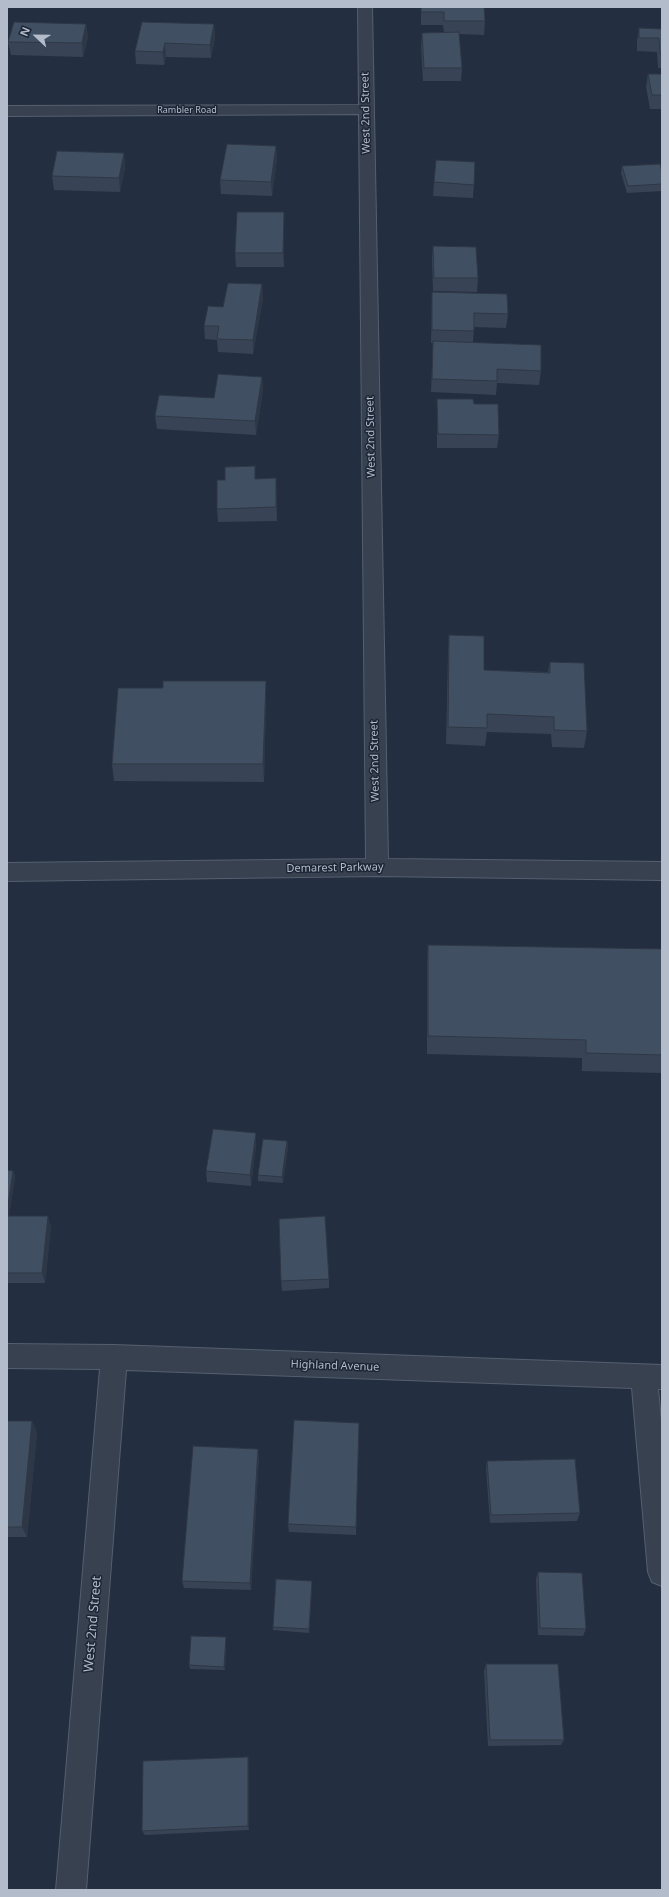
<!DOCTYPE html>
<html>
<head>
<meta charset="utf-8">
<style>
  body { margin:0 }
  #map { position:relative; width:669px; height:1897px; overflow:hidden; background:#232f41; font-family:"Noto Sans",sans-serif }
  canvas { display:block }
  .frame { position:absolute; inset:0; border:8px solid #b3bccb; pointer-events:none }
  .north { position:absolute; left:16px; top:16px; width:40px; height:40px; -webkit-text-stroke:3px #1c2636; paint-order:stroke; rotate:292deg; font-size:11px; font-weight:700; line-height:16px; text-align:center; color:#b3bccb }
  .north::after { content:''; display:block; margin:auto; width:14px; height:18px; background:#b3bccb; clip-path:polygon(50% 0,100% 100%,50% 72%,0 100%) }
</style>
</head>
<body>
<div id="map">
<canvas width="669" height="1897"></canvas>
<div class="frame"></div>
<div class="north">N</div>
</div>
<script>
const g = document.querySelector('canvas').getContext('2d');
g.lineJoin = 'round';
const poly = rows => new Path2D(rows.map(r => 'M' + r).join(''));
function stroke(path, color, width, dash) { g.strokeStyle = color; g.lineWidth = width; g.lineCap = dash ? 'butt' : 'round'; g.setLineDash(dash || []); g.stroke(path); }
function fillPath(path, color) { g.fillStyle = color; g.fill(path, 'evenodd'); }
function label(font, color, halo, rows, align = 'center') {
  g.font = font + ' "Noto Sans",sans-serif'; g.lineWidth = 3; g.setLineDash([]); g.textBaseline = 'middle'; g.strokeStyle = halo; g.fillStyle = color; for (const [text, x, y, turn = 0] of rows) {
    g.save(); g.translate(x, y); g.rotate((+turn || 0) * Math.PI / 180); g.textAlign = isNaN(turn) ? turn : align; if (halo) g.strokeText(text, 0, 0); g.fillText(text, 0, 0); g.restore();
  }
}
const street = poly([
  [358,7,372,7,388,859,662,862,662,880,377,876,7,881,7,863,366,859,359,114,7,116,7,106,359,105,358,7],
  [7,1344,114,1345,662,1365,662,1389,658,1389,662,1431,662,1586,652,1582,648,1572,632,1388,126,1370,86,1890,56,1890,100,1369,7,1368,7,1344]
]);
const wall = poly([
  [421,7,484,7,485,21,484,35,459,34,462,68,461,81,423,81,421,46,422,33,444,32,443,25,421,25],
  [86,24,88,37,83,57,11,55,8,42],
  [214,24,215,37,211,58,166,57,164,65,136,64,135,51],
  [639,28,662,29,662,68,658,68,657,52,637,51,637,42],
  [648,74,662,74,662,109,650,109,646,87],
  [276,146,277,159,272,196,221,194,220,180],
  [124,153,125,167,120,192,54,190,52,176],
  [622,166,662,172,662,191,627,193,621,173],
  [434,182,474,185,473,198,433,196],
  [284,212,284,267,236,267,235,253],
  [433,246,478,278,477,292,433,291,432,260],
  [262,284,263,298,253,354,218,352,217,340,205,339,204,326,223,307],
  [432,292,508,314,506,328,474,327,473,343,541,371,539,385,497,383,496,395,431,392,433,343,431,343],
  [262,377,263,390,256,435,157,429,155,416,214,398],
  [437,399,474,404,499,435,497,448,437,448],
  [276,478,277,521,218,522,217,509,225,480],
  [449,635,484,670,548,672,550,662,587,731,584,748,552,747,551,734,487,732,485,746,446,744,448,653],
  [266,681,266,699,264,782,114,781,112,764,163,688],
  [428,945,662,949,662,1073,582,1071,582,1058,427,1054,427,963],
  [256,1133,256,1144,251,1186,207,1182,206,1171],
  [287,1141,288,1146,283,1183,258,1181,258,1175],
  [7,1170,13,1171,15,1176,9,1216,51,1226,45,1283,7,1283],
  [329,1279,329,1288,282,1291,281,1281],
  [7,1421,32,1421,37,1433,27,1537,7,1537],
  [359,1423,356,1535,289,1532,288,1524],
  [258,1449,259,1457,251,1590,184,1588,182,1581],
  [487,1461,580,1513,577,1521,490,1523,486,1469],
  [538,1572,586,1629,583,1636,538,1635,536,1579],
  [312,1585,309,1633,273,1630,273,1627],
  [226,1641,225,1670,190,1669,189,1665],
  [486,1664,564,1740,561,1745,488,1746,484,1671],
  [249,1762,249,1830,145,1835,142,1831]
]);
const shadedWall = poly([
  [86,24,88,37,83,57,82,43],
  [214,24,215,37,211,58,210,45],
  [165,43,166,57,164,65,163,52],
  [276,146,277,159,272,196,271,182],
  [124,153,125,167,120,192,119,178],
  [284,212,284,267,283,253],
  [262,284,263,298,253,354,253,340],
  [262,377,263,390,256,435,255,421],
  [266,681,266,699,264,782,263,764],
  [256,1133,256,1144,251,1186,250,1175],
  [287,1141,288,1146,283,1183,282,1177],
  [13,1171,15,1176,9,1217,7,1211],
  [48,1216,51,1226,45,1283,42,1273],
  [32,1421,37,1433,27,1537,22,1527],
  [258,1449,259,1457,251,1590,250,1583],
  [226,1637,226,1641,225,1670,224,1667],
  [248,1757,249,1762,249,1830,248,1826]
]);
const building = poly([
  [421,7,484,7,485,21,444,21,444,12,421,12,421,7],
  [14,22,86,24,82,43,8,42,14,22],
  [142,22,214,24,210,45,165,43,163,52,135,51,142,22],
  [639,28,662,29,662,54,660,54,659,38,639,38,639,28],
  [459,32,462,68,424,68,422,33,459,32],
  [648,74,662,74,662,95,652,95,648,74],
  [227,144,276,146,271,182,220,180,227,144],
  [57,151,124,153,119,178,52,176,57,151],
  [436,160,475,162,474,185,434,182,436,160],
  [660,164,662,172,662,184,628,186,622,166,660,164],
  [237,212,284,212,283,253,235,253,237,212],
  [433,246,476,247,478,278,434,278,433,246],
  [228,283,262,284,253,340,217,339,219,326,204,326,208,306,223,307,228,283],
  [432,292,507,294,508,314,474,313,474,331,432,330,432,292],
  [433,341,541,345,541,371,497,369,497,381,432,379,433,341],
  [218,374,262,377,255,421,155,416,159,395,214,398,218,374],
  [437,399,473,399,474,404,498,404,499,435,438,434,437,399],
  [255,466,255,479,276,478,276,507,217,509,217,480,225,480,225,467,255,466],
  [449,635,484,636,484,670,550,673,550,662,584,663,587,731,554,730,554,717,487,714,487,728,448,727,449,635],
  [163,681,266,681,263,764,112,764,118,688,163,688,163,681],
  [428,945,662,949,662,1055,586,1053,586,1040,428,1036,428,945],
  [213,1129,256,1133,250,1175,206,1171,213,1129],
  [263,1139,287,1141,282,1177,258,1175,263,1139],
  [7,1170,13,1171,7,1211,7,1170],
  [7,1216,48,1216,42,1273,7,1273,7,1216],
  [325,1216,329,1279,281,1281,279,1219,325,1216],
  [294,1420,359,1423,356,1527,288,1524,294,1420],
  [7,1421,32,1421,22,1527,7,1527,7,1421],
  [193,1446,258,1449,250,1583,182,1581,193,1446],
  [575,1459,580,1513,491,1515,487,1461,575,1459],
  [538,1572,582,1573,586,1629,540,1628,538,1572],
  [276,1579,312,1581,309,1629,273,1627,276,1579],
  [191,1636,226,1637,224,1667,189,1665,191,1636],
  [486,1664,558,1664,564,1740,490,1740,486,1664],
  [248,1757,248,1826,142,1831,143,1761,248,1757]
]);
const farStreetnames = [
  ["Rambler Road",187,110]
];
const streetNames = [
  ["West 2nd Street",366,113,-91],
  ["West 2nd Street",371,437,-91],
  ["West 2nd Street",375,761,-91],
  ["Demarest Parkway",335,868,-1],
  ["Highland Avenue",335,1366,2]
];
const nearStreetnames = [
  ["West 2nd Street",93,1624,-85]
];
stroke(street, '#555f6e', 2);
fillPath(street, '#374150');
fillPath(wall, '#384455');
fillPath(shadedWall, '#2e3745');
fillPath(building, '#414f63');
stroke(building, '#2e3745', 1);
label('9px', '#b3bccb', '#1c2636', farStreetnames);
label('11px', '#b3bccb', '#1c2636', streetNames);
label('13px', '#b3bccb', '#1c2636', nearStreetnames);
</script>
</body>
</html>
